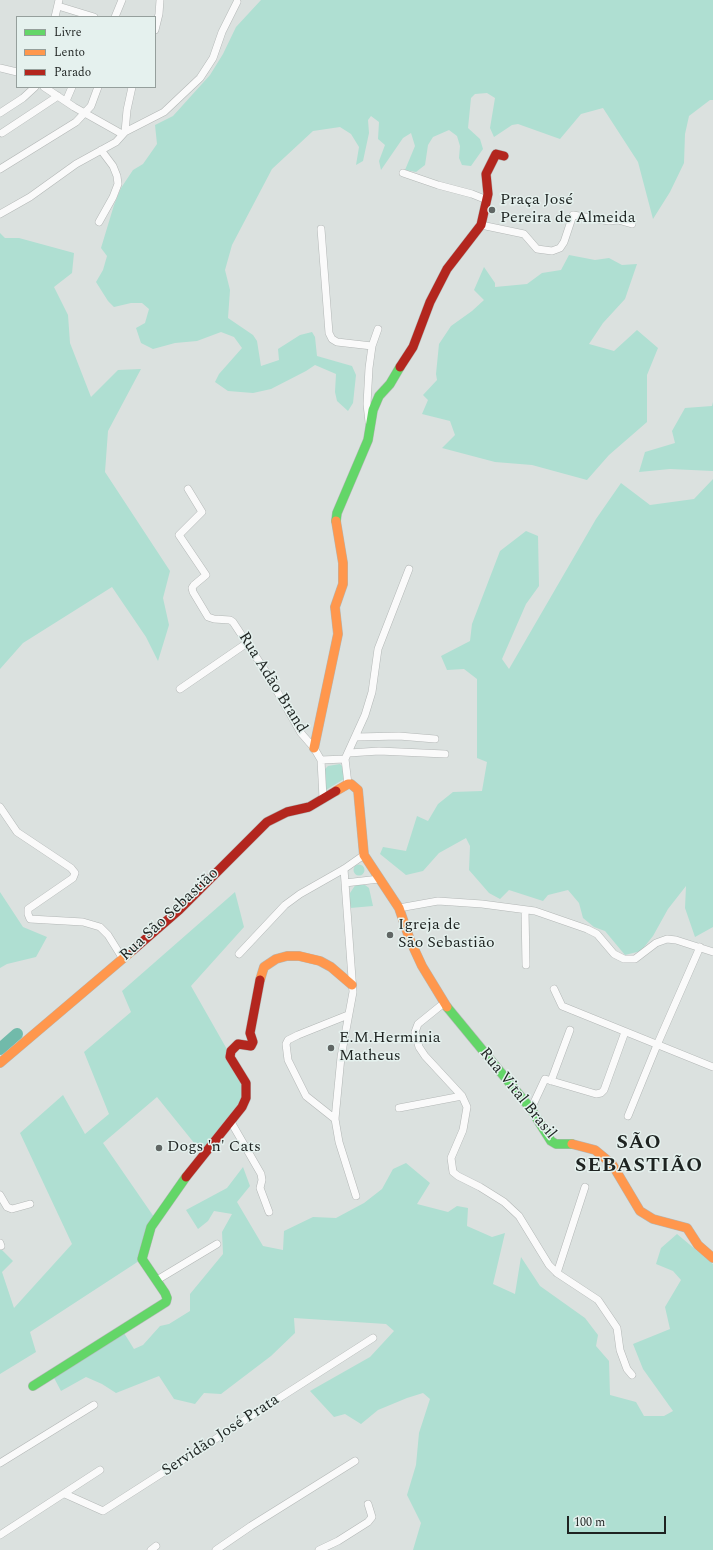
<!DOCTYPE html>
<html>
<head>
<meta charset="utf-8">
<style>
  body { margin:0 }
  #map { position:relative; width:713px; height:1550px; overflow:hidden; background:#dbe1df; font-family:Spectral,serif }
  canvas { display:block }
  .legend { position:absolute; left:16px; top:16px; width:140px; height:72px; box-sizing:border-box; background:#e5f1ee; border:1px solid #959f9c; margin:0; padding:5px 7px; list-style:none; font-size:12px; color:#1e2321 }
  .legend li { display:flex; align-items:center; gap:8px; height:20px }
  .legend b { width:20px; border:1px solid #959f9c }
  .scale { position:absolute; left:567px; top:1516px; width:99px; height:18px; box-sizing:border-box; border:2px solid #1e2321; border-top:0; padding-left:5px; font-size:12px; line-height:14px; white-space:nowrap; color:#1e2321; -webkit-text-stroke:3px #e5f1ee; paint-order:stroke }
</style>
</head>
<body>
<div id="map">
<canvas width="713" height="1550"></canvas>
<ul class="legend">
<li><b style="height:5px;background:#63d668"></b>Livre</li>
<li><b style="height:5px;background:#ff974d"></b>Lento</li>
<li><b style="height:5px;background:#b3261e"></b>Parado</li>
</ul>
<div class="scale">100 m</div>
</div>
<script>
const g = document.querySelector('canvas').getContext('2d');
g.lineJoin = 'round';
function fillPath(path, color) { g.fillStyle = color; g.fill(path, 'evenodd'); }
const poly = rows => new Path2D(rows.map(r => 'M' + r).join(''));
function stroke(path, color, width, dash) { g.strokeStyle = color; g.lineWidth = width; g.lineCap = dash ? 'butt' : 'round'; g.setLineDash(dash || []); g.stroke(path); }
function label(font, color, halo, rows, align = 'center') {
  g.font = font + ' Spectral,serif'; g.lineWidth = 3; g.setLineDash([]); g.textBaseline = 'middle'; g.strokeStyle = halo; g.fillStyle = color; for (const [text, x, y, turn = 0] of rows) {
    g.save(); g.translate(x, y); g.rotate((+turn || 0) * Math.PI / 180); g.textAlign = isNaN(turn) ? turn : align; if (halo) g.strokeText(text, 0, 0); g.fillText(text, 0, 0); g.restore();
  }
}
const green = poly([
  [261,0,713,0,713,100,710,100,689,116,685,134,684,163,670,192,653,219,638,162,603,108,581,114,560,139,518,124,512,125,494,137,490,128,495,98,487,93,475,94,471,98,468,128,480,139,483,149,471,166,462,165,459,158,460,146,457,136,449,130,433,137,428,145,425,165,416,172,405,170,415,146,411,133,403,138,381,170,379,161,385,145,378,139,379,122,371,116,368,120,369,133,363,161,356,165,359,147,351,134,340,127,313,131,272,169,232,245,225,270,230,290,228,318,253,335,257,341,261,366,279,360,278,349,300,335,312,332,315,337,317,356,352,366,356,375,353,403,348,411,337,401,335,392,336,374,315,365,306,371,271,389,253,393,228,391,215,382,219,374,242,348,234,337,221,332,197,341,175,343,153,349,141,343,136,328,145,323,149,309,142,303,131,303,114,307,108,301,96,282,103,270,107,256,101,248,114,205,121,188,133,170,143,164,157,144,155,125,173,116,210,75,223,54,236,27],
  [0,233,5,238,19,238,74,253,72,273,54,287,68,315,70,343,91,397,118,370,141,369,108,431,105,472,170,571,163,598,169,625,158,661,146,637,112,587,23,643,0,669],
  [569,255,595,260,609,258,622,265,637,264,625,299,603,323,589,344,614,351,637,330,658,348,647,375,647,422,609,455,587,480,532,465,495,462,442,448,455,435,450,421,422,414,428,400,423,395,437,380,436,374,439,344,451,326,472,311,484,300,474,290,484,267,495,283,495,287,527,284,542,273,561,270],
  [713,402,713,471,670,469,639,472,645,452,675,443,672,431,685,408,712,406],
  [713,479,713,927,695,937,685,908,686,886,668,909,653,936,641,951,625,955,605,931,594,927,583,918,579,903,568,890,548,895,543,901,509,890,500,899,489,893,469,870,470,846,466,838,439,853,423,871,406,875,380,854,383,847,406,851,417,816,428,821,438,804,453,792,482,791,487,762,477,758,477,679,464,669,447,670,441,656,470,641,472,624,500,551,526,531,538,536,539,586,526,604,502,659,509,669,596,519,621,483,650,505,694,499],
  [340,764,343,767,344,779,326,790,324,787,325,769,328,766],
  '353.5 870a5.5 5.5 0 1 1 11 0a5.5 5.5 0 1 1-11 0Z',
  [356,884,365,885,369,888,373,906,350,908,350,893],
  [0,892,23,927,47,937,36,957,7,964,0,968],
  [235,892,244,927,191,986,241,1074,246,1098,203,1154,157,1097,103,1143,154,1217,142,1259,30,1332,36,1352,0,1374,0,1248,13,1261,2,1272,14,1308,72,1244,20,1133,63,1095,85,1134,109,1114,84,1052,131,1012,122,991],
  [406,1163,430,1183,417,1204,448,1212,457,1206,468,1208,467,1226,492,1237,505,1233,493,1284,515,1294,521,1257,540,1286,585,1318,598,1335,596,1346,609,1361,610,1395,636,1402,644,1416,664,1416,673,1411,643,1369,633,1344,670,1329,665,1307,681,1280,673,1271,656,1264,661,1248,677,1234,713,1264,713,1550,413,1550,421,1523,407,1495,416,1465,419,1433,430,1399,423,1393,407,1398,378,1410,361,1424,345,1414,334,1417,310,1391,370,1357,394,1331,386,1324,294,1318,295,1333,271,1356,221,1394,204,1393,195,1404,174,1399,159,1376,116,1393,102,1384,86,1377,61,1391,53,1376,124,1333,134,1349,143,1345,160,1326,169,1324,190,1311,190,1294,223,1254,222,1232,232,1214,214,1211,208,1221,198,1229,186,1210,227,1188,243,1167,250,1186,237,1202,263,1246,283,1250,284,1231,313,1217,336,1218,364,1203,382,1189,393,1169]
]);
const river = poly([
  [0,1049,17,1034]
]);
const street = poly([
  [58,6,94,17],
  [55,17,59,0],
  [115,17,122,0],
  [155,30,159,14,160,0],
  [0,68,17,72],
  [44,87,74,107,122,134],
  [66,101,72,87],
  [0,113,23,98,35,87],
  [125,132,164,112,200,78,213,58,222,32,237,2],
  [2,133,58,96],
  [0,169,76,122,91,106,98,87],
  [403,173,438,185,472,194,487,200],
  [0,214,30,197,76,164,116,142,125,132,127,110,132,87],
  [99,222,113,197,118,184,117,176,113,166,101,150],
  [481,225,524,234,537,249,552,251,560,248,564,242,573,215,609,221,618,220,632,224],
  [321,229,329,333,332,339,337,342,372,346],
  [369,422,367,404,369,368,372,346,378,329],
  [188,489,202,512,179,535,206,575,194,585,192,588,193,592,208,617,214,619,230,620,233,622,266,672,301,733,314,748,321,760,323,798],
  [180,689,247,643],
  [357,737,399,736,435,739],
  [349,753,379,751,445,754],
  [345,759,365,715,372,692,378,649,409,569],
  [345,759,348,784],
  [321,760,345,759],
  [0,807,17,832,71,868,75,873,73,878,28,909,28,914,30,919,83,922,100,927,108,935,123,959],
  [344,869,353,992,341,1057,335,1119,339,1142,356,1196],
  [345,883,379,879],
  [399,908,438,901,482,904,535,911,587,929,597,934,614,954,624,959,635,959,656,943,667,939,676,940,713,952],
  [525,910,526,965],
  [239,954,285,905,300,894,344,869,364,855],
  [554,989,562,1006,713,1067],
  [444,1003,418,1024,415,1032,419,1047,425,1056,462,1096,467,1107,463,1130,451,1158,453,1172,458,1176,480,1187,504,1202,519,1216,549,1265,557,1273,598,1300,617,1328,620,1350,627,1369,632,1375],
  [551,1081,570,1030],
  [399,1108,462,1096],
  [531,1109,545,1079,596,1094,601,1093,604,1090,625,1032],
  [628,1116,657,1045,700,947],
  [335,1119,306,1096,288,1060,286,1044,288,1040,298,1035,348,1015],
  [231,1122,261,1174,262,1180,260,1188,269,1212],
  [0,1195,7,1207,12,1209,30,1204],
  [0,1243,1,1246],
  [557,1273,585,1187],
  [157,1280,217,1244],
  [0,1463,94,1405],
  [65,1494,103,1511,373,1338],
  [0,1535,100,1470],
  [151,1550,156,1546],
  [216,1550,251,1526,355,1461],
  [319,1550,338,1541,368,1522,372,1517,368,1504]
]);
const fast = poly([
  [336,521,337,513,368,440,373,410,379,396,390,384,400,367],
  [447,1007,531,1109,551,1141,556,1144,572,1144],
  [33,1386,166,1302,167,1298,165,1293,142,1259,151,1227,186,1177]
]);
const slow = poly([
  [314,748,338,634,335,607,343,584,343,563,336,521],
  [336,791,348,784,351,784,358,790,364,855,399,908,410,940,422,966,447,1007],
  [260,980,264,967,276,959,287,956,299,956,320,961,331,967,352,985],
  [0,1063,133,950],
  [572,1144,595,1150,612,1164,640,1211,653,1219,687,1228,698,1245,713,1258]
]);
const jam = poly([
  [400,367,413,347,430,302,447,269,481,225,488,194,486,174,496,154,504,156],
  [133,950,179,910,267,822,287,812,309,807,336,791],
  [186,1177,242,1107,246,1098,246,1083,230,1057,231,1051,238,1044,251,1046,253,1042,250,1033,260,980]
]);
const markers = [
  [492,210,4,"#606664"],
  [390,935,4,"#606664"],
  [331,1048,4,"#606664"],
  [159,1148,4,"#606664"]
];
const poiNames = [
  ["Praça José",500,201],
  ["Pereira de Almeida",500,219],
  ["Igreja de",398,926],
  ["São Sebastião",398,944],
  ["E.M.Herminia",339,1039],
  ["Matheus",339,1057],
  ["Dogs 'n' Cats",167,1148]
];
const streetNames = [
  ["Rua Adão Brand",272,683,58],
  ["Rua São Sebastião",170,915,-43],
  ["Rua Vital Brasil",517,1094,51],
  ["Servidão José Prata",221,1436,-33]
];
const districtNames = [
  ["SÃO",639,1144],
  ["SEBASTIÃO",639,1167]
];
fillPath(green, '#afdfd2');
stroke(river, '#71baaa', 12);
stroke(street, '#b3b7b6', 8);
stroke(fast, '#b3b7b6', 10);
stroke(slow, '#b3b7b6', 10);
stroke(jam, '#b3b7b6', 10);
stroke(street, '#fafafa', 7);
stroke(fast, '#63d668', 9);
stroke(slow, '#ff974d', 9);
stroke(jam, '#b3261e', 9);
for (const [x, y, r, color] of markers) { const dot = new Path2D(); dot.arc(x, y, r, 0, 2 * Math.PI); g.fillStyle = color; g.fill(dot); stroke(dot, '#e5f1ee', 1.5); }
label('16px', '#1e2321', '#e5f1ee', poiNames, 'left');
label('16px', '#1e2321', '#e5f1ee', streetNames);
g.letterSpacing = '1px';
label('bold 20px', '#1e2321', '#e5f1ee', districtNames);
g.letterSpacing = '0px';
</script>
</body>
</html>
